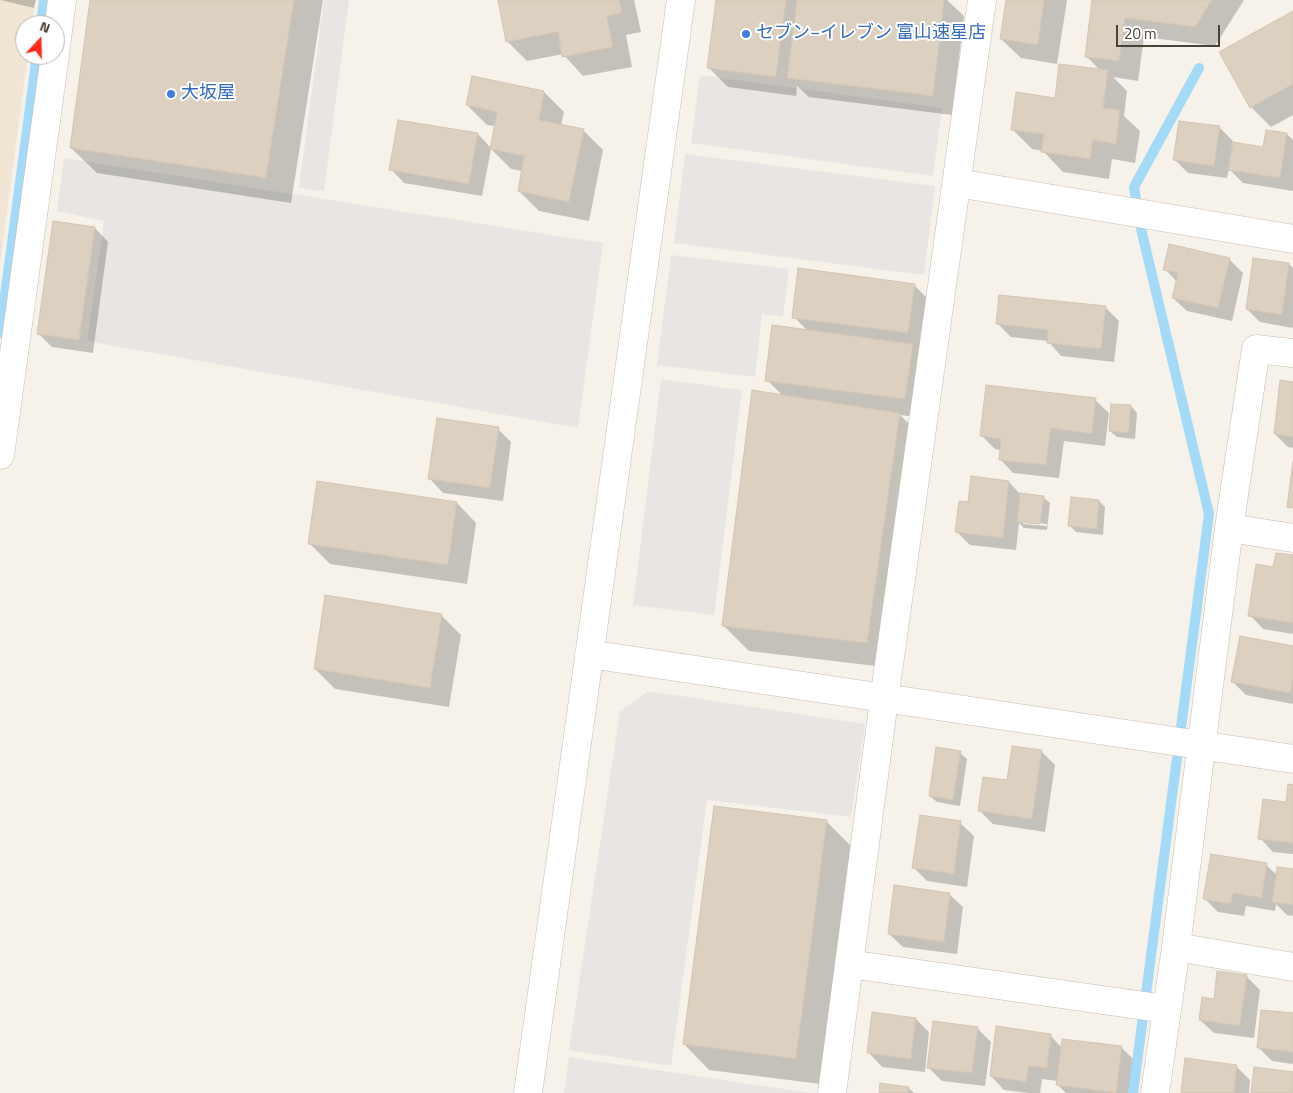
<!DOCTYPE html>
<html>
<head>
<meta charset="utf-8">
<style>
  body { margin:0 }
  #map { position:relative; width:1293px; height:1093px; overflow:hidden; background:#f6f2ea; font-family:"Titillium Web",sans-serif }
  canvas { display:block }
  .north { position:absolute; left:15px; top:15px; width:50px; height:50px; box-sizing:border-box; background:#fff; border:1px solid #b7b3af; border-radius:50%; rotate:21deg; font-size:14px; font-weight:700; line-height:20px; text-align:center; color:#4b4237 }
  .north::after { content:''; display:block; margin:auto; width:18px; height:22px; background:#ff2b18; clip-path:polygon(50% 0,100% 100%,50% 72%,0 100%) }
  .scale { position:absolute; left:1116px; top:25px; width:104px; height:22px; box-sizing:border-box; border:2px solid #4b4237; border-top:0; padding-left:6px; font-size:15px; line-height:18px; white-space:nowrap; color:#4b4237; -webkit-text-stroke:4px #fff; paint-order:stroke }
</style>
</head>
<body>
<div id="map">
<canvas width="1293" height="1093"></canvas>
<div class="north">N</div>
<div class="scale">20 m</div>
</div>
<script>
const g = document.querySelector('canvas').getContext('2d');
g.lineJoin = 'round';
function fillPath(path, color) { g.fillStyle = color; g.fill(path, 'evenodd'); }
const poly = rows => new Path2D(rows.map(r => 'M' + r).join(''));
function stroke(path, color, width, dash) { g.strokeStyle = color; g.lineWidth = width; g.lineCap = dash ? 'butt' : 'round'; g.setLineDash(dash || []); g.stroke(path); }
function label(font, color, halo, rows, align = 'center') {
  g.font = font + ' "Titillium Web","Noto Sans JP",sans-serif'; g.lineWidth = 4; g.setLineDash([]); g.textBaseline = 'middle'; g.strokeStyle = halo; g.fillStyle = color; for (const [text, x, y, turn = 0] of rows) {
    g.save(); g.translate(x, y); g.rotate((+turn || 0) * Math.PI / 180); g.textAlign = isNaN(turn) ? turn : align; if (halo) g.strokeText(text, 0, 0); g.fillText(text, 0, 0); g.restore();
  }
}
const education = poly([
  [0,0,35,0,32,25,25,25,25,55,28,55,0,264]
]);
const parking = poly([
  [324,0,349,0,324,191,299,188],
  [700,75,942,108,933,176,691,143],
  [685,154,935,186,924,275,674,243],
  [64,158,603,243,578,428,87,341,104,221,57,211],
  [671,255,789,269,783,317,762,314,755,377,657,365],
  [661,379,742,390,714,615,633,605],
  [648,691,865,724,851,817,707,800,671,1066,569,1050,620,711],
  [569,1057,811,1093,564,1093]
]);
const shadow = poly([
  [0,0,36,0,34,8],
  [91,0,323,0,291,203,97,173,71,148],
  [499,0,634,0,641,32,626,35,632,67,583,76,563,54,527,61,507,41],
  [717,0,947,0,964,16,952,115,809,97,797,86,796,96,728,87,708,67],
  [1007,0,1067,0,1057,64,1021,58,1001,39],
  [1093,0,1244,0,1215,46,1144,37,1138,81,1113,77,1127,91,1124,116,1140,131,1135,163,1112,159,1109,179,1063,172,1043,151,1032,149,1012,129,1100,70,1086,56],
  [1293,13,1293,115,1271,127,1251,107],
  [544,92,564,112,561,125,583,130,603,150,589,221,539,211,519,191,523,171,511,169,491,149,482,196,404,183,391,169,478,134,491,148,496,126,487,125,467,105],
  [1219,127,1233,141,1232,144,1264,148,1287,134,1293,140,1293,191,1243,183,1229,169,1227,178,1188,173,1174,159],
  [95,228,108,242,93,353,52,347,38,333],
  [1229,259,1243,273,1232,321,1187,311,1173,298,1177,282,1165,269],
  [1254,259,1289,264,1293,268,1293,328,1260,322,1247,309],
  [914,285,934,305,928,352,917,350,932,365,925,418,900,415,925,439,893,668,749,651,723,625,783,396,767,380,808,331,794,317],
  [1105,307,1119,321,1114,362,1061,356,1048,341,1011,337,997,323],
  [1293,383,1293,448,1288,447,1275,434],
  [1095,400,1109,413,1105,446,1064,441,1059,478,1013,473,1000,459,1001,450,995,449,981,435],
  [1131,406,1137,413,1135,439,1117,437,1110,431],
  [498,429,511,442,503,501,443,493,430,479],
  [1009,482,1020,494,1043,497,1050,503,1047,530,1024,528,1019,523,1016,550,970,545,956,531,969,504],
  [1023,521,1047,524,1047,526,1023,524],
  [1099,501,1105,507,1103,535,1076,532,1069,525],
  [457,503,476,523,467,584,330,564,310,544],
  [1293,557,1293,634,1263,629,1250,615,1274,569],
  [441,615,461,635,449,707,335,689,315,669],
  [1293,647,1293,704,1246,695,1233,682],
  [1041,751,1055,765,1045,832,993,824,980,811],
  [960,753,967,759,960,806,937,802,930,796],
  [1293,786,1293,854,1273,852,1260,838,1287,804],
  [826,821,852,847,821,1084,709,1070,684,1044],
  [960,823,974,836,967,887,927,881,914,868],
  [1266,865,1277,875,1293,870,1293,916,1287,915,1276,904,1275,911,1246,906,1244,916,1218,912,1205,899],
  [949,894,963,907,957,954,903,947,889,934],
  [1246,976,1260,990,1254,1038,1214,1033,1200,1020,1215,1000],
  [1293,1015,1293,1064,1272,1061,1258,1047],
  [916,1019,929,1032,925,1072,882,1067,869,1053],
  [977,1028,991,1042,985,1086,942,1081,928,1067],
  [1051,1036,1062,1048,1121,1047,1135,1061,1131,1093,1066,1093,1058,1085,1058,1081,1042,1079,1040,1093,1028,1093,1004,1090,991,1076],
  [1237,1067,1250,1080,1249,1093,1182,1093],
  [909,1088,914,1093,880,1093]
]);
const stream = poly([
  [41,25,44,0],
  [0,333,37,55],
  [1133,1093,1209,514,1142,233,1134,187,1199,68]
]);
const building = poly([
  [90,0,294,0,266,178,70,148,90,0],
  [498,0,619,0,622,13,607,16,613,47,562,57,558,32,506,42,498,0],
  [716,0,786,0,776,77,707,68,716,0],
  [797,0,944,0,933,96,787,78,797,0],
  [1006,0,1044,0,1038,45,1000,39,1006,0],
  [1092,0,1212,0,1195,27,1125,18,1119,61,1085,57,1092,0],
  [1293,11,1293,84,1250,108,1219,52,1293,11],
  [1059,64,1108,70,1103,108,1120,110,1116,144,1093,140,1090,159,1041,152,1044,134,1011,130,1016,92,1055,98,1059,64],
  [472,76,544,91,539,120,584,129,569,202,518,191,524,156,490,149,497,112,466,105,472,76],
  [398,120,478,133,469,184,389,170,398,120],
  [1179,121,1220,126,1214,166,1173,160,1179,121],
  [1266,130,1287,133,1280,178,1228,170,1233,142,1263,147,1266,130],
  [53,221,95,227,79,340,37,334,53,221],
  [1169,244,1230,258,1218,308,1172,298,1178,273,1163,270,1169,244],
  [1253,258,1289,263,1282,315,1246,309,1253,258],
  [798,268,915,284,908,333,792,318,798,268],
  [999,295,1106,306,1101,349,1047,343,1048,330,996,324,999,295],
  [772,325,913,344,905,399,765,381,772,325],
  [1280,380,1293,382,1293,437,1274,434,1280,380],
  [986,385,1096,398,1092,434,1051,428,1046,465,999,460,1001,439,980,436,986,385],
  [752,390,900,413,867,643,722,626,752,390],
  [1111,404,1131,405,1129,433,1109,431,1111,404],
  [437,418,499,427,490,488,428,479,437,418],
  [1293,462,1293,508,1287,507,1293,462],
  [971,476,1009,481,1003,538,955,532,959,501,968,502,971,476],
  [317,481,457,502,448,565,308,544,317,481],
  [1020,493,1044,496,1040,524,1017,522,1020,493],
  [1071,497,1099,500,1097,529,1068,526,1071,497],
  [1276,553,1293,555,1293,623,1248,616,1256,564,1273,567,1276,553],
  [325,595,442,614,430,688,314,669,325,595],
  [1240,636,1293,646,1293,679,1290,693,1231,682,1240,636],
  [1012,746,1042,750,1032,819,978,811,983,777,1007,780,1012,746],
  [936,747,961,751,953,800,929,796,936,747],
  [1288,784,1293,785,1293,843,1258,839,1263,799,1286,802,1288,784],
  [714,806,827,820,796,1059,683,1044,714,806],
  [920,815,961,821,954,874,912,868,920,815],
  [1211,854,1267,863,1262,898,1233,893,1231,904,1203,899,1211,854],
  [1277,867,1293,869,1293,905,1272,902,1277,867],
  [894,885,950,893,944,942,888,934,894,885],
  [1217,971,1247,975,1240,1026,1199,1020,1202,997,1214,999,1217,971],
  [1261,1010,1293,1013,1293,1052,1257,1048,1261,1010],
  [872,1012,916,1018,911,1059,867,1053,872,1012],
  [933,1021,978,1027,972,1073,927,1068,933,1021],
  [996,1026,1051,1034,1047,1068,1029,1066,1026,1082,990,1076,996,1026],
  [1062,1039,1122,1046,1116,1093,1056,1085,1062,1039],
  [1185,1058,1237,1065,1234,1093,1181,1093,1185,1058],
  [1254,1067,1293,1072,1293,1093,1251,1093,1254,1067],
  [880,1083,909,1087,908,1093,879,1093,880,1083]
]);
const minor = poly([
  [55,54,62,0],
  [957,183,1293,239],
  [0,455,55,55],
  [1229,528,1293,538],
  [589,654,1293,759],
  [1176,947,1293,967],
  [849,964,1166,1009],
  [528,1093,681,0],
  [832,1093,884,700,982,0],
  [1155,1093,1176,947,1229,528,1256,349,1293,353]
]);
const markers = [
  [746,34,5,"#3f7fe0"],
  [171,94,5,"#3f7fe0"]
];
const shopNames = [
  ["セブン−イレブン 富山速星店",756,34],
  ["大坂屋",181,94]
];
fillPath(education, '#f0e6d3');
fillPath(parking, '#e8e5e2');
fillPath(shadow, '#0003');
stroke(stream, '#a2daf7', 10);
fillPath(building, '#dcd0c1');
stroke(building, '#d5c4b1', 1);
stroke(minor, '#c6bcae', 29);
stroke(minor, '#fff', 28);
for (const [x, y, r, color] of markers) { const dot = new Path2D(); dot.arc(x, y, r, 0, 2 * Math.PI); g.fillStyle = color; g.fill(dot); stroke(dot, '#fff', 2); }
label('18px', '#366cbe', '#fff', shopNames, 'left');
</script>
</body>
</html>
